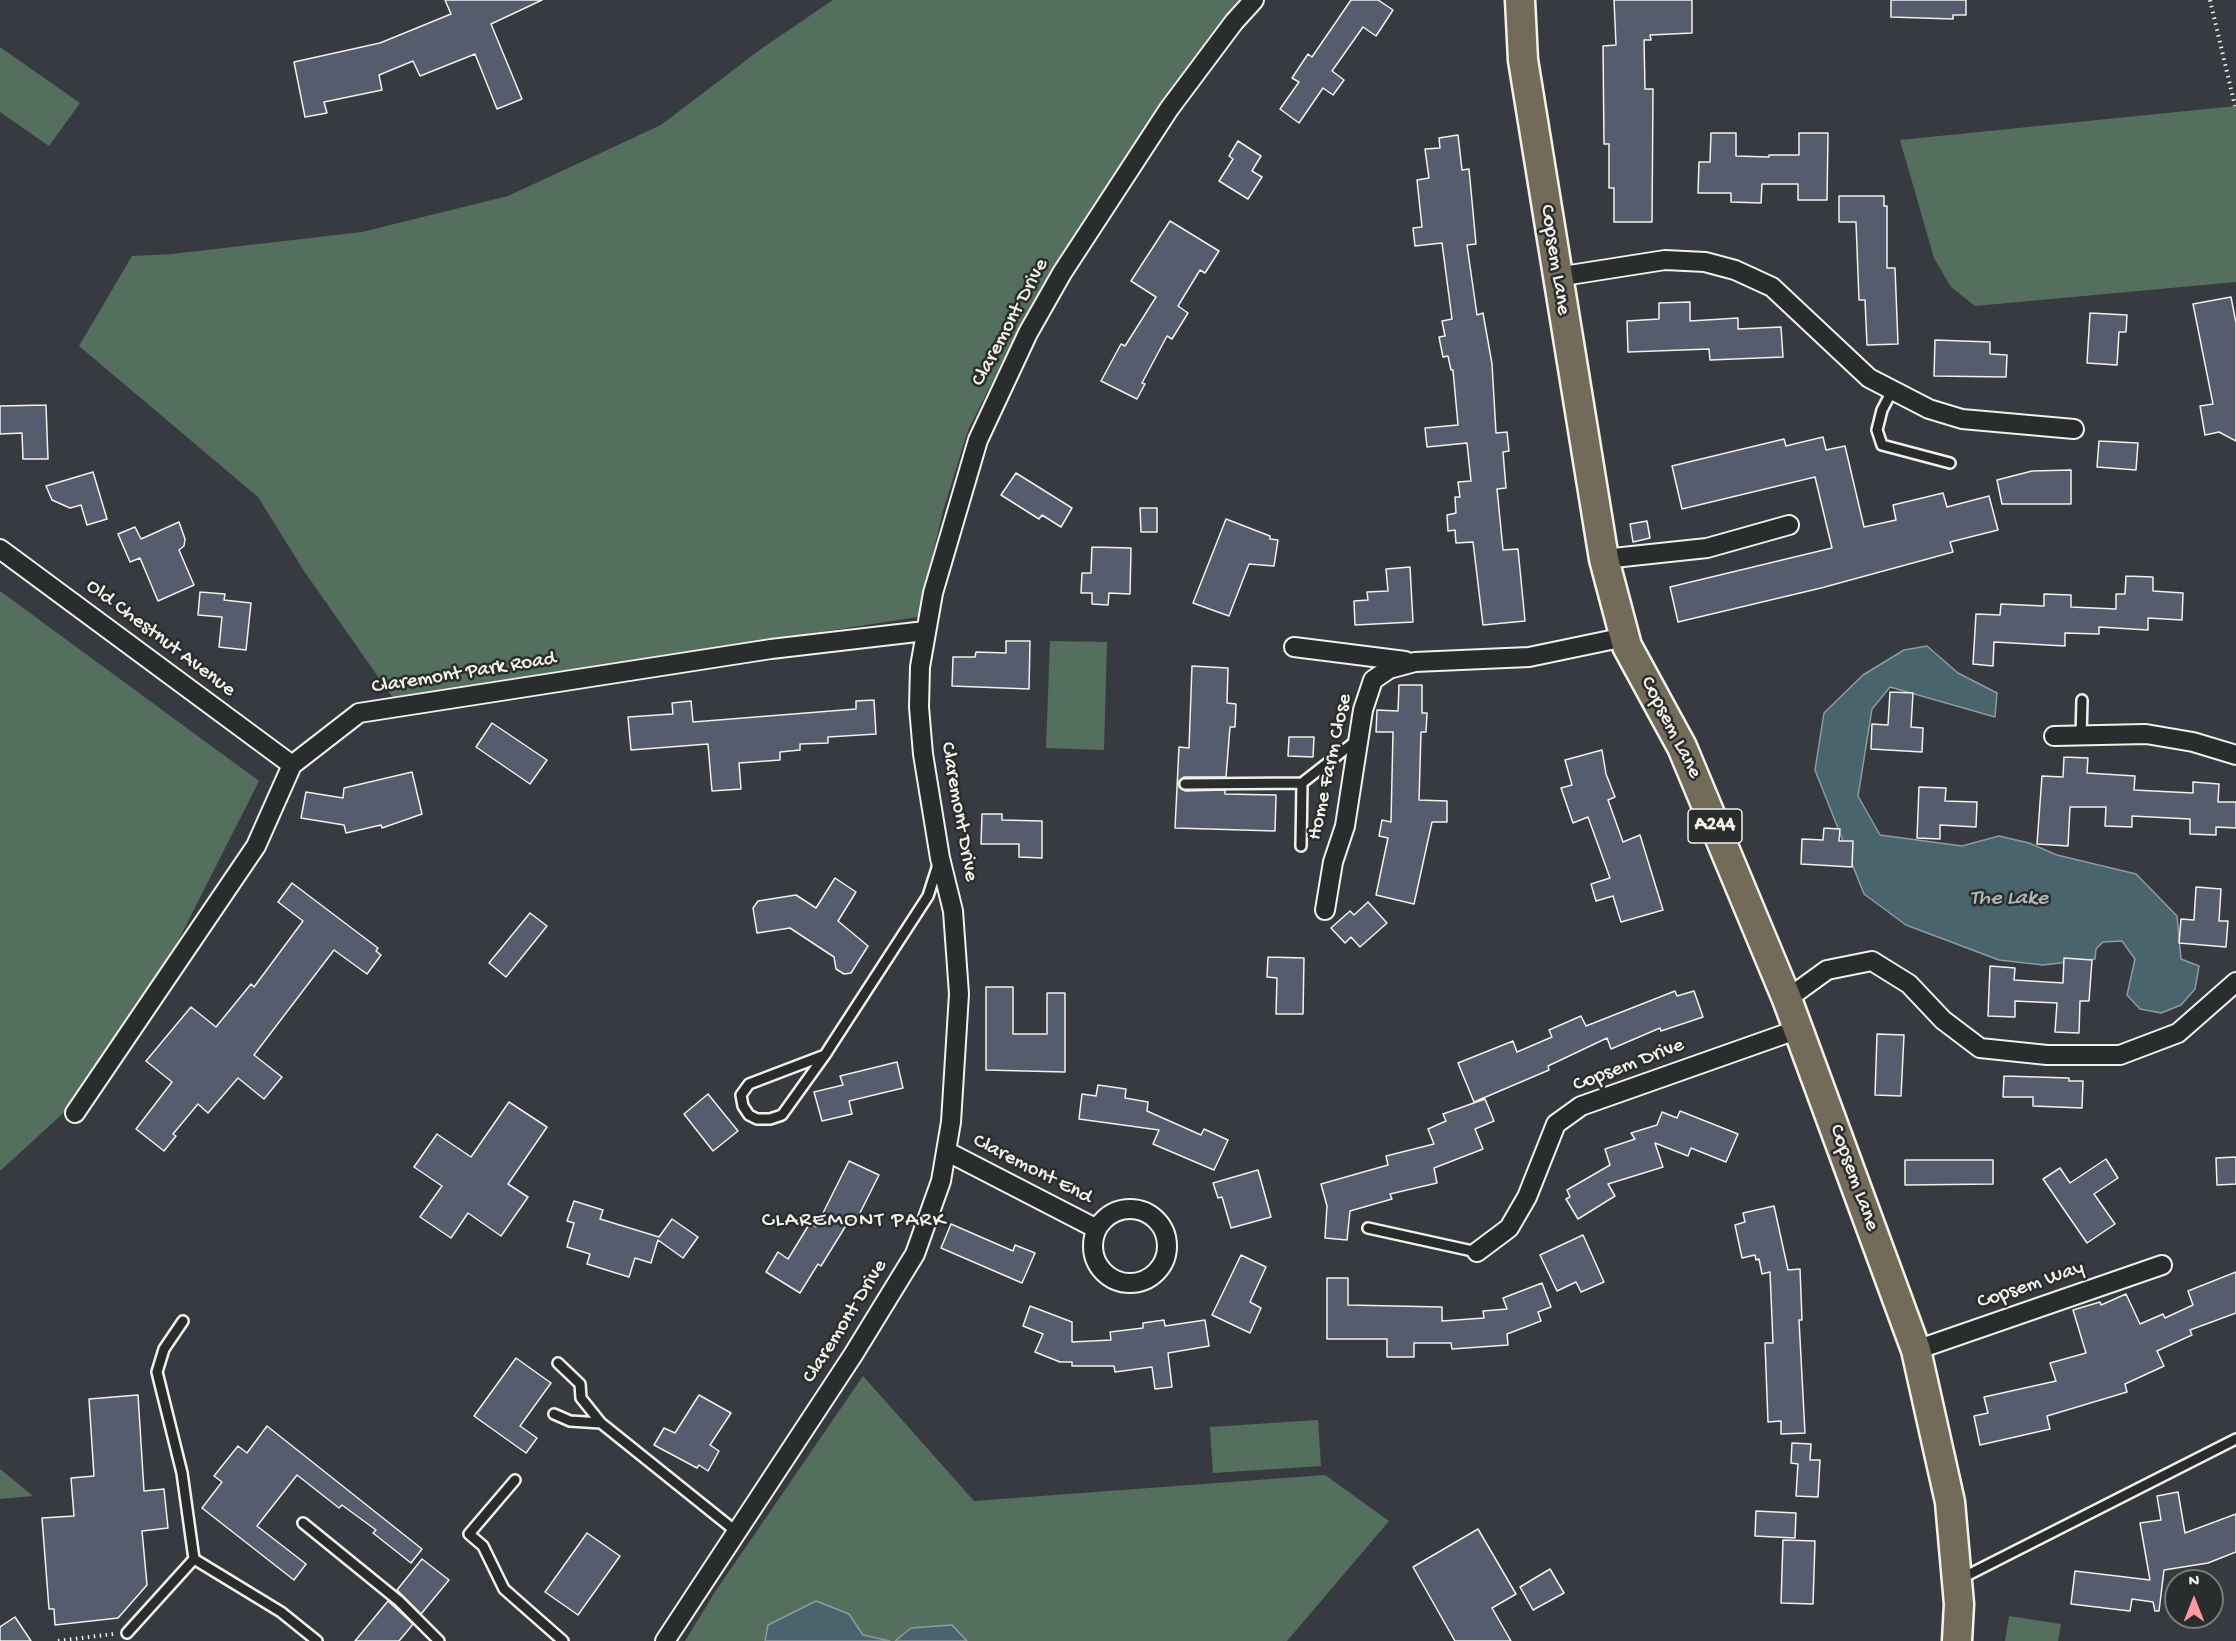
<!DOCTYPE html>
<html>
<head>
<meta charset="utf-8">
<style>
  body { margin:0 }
  #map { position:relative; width:2236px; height:1641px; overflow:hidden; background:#373b41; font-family:"Gochi Hand",sans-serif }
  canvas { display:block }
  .north { position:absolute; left:2164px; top:1569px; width:60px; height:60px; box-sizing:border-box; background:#2a2d2e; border:2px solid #7b7b78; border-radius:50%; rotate:0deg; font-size:16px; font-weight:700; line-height:24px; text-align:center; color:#f4f1e8 }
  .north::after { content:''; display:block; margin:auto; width:21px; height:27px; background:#ff9aa2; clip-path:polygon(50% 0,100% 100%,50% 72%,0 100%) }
</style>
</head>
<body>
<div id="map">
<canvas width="2236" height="1641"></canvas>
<div class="north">N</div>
</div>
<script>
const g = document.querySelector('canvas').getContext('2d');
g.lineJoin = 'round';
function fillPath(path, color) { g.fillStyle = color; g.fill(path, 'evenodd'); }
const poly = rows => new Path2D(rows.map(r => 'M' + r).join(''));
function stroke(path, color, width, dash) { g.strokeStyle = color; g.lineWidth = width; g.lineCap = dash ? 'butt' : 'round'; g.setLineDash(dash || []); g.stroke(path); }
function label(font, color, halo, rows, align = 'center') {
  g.font = font + ' "Gochi Hand",sans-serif'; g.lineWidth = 5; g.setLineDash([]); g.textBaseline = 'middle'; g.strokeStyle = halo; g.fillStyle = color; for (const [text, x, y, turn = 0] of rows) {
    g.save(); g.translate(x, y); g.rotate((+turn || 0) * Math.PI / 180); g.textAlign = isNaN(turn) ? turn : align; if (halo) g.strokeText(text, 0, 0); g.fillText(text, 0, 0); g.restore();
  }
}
const green = poly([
  [833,0,1240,0,1174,86,1085,218,1021,325,968,430,943,511,918,617,393,698,304,571,258,497,79,346,132,256,172,254,362,232,508,196,661,125,761,49],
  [0,47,80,103,49,146,0,112],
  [2236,106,2236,282,1975,306,1951,287,1934,258,1900,140],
  [0,591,259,781,176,945,71,1106,0,1171],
  [1050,641,1107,642,1104,750,1046,748],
  [863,1376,974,1501,1325,1475,1389,1521,1287,1641,685,1641,715,1592],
  [1318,1420,1321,1466,1213,1473,1210,1427],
  [0,1469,33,1496,0,1499],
  [2009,1616,2061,1624,2058,1641,2005,1641]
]);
const water = poly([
  [1927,646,1958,673,1997,693,1995,717,1890,687,1872,709,1858,796,1880,835,1962,846,1999,836,2029,843,2057,855,2136,874,2177,916,2181,959,2199,966,2195,989,2181,1005,2161,1013,2140,1009,2127,995,2135,959,2122,941,2103,942,2096,949,2095,959,2043,965,1999,960,1906,925,1864,894,1815,770,1824,713,1863,675,1904,650,1927,646],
  [816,1601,849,1614,863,1635,890,1641,765,1641,768,1625,816,1601],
  [952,1625,967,1641,895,1641,911,1628,952,1625]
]);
const building = poly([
  [445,0,542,0,491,24,522,99,497,109,475,54,420,76,413,61,379,75,382,90,324,102,327,113,305,117,294,62,380,43,451,14,445,0],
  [1351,0,1378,0,1393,10,1376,36,1363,27,1332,71,1344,80,1333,95,1323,88,1299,123,1280,109,1299,82,1292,78,1308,54,1312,57,1351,0],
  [1614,0,1692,0,1692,33,1650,35,1651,40,1644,40,1645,89,1653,89,1652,222,1614,222,1614,188,1609,188,1609,144,1604,144,1603,46,1616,45,1614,0],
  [1891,0,1966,0,1966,15,1953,15,1953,19,1891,17,1891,0],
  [1711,133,1736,133,1736,156,1769,157,1769,155,1799,155,1799,133,1828,133,1827,200,1798,200,1798,184,1762,184,1761,203,1731,202,1731,193,1698,193,1699,162,1710,162,1711,133],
  [1458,135,1462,170,1469,169,1476,244,1467,245,1477,315,1483,313,1492,364,1496,433,1507,432,1509,451,1503,452,1506,488,1497,489,1503,550,1518,549,1525,621,1483,625,1473,542,1456,543,1455,530,1448,531,1447,515,1456,513,1455,497,1460,497,1458,482,1471,481,1467,443,1427,447,1425,428,1458,425,1453,370,1451,370,1448,356,1443,357,1439,337,1445,336,1442,321,1452,319,1442,243,1415,246,1413,228,1422,227,1417,180,1429,178,1425,149,1440,148,1439,138,1458,135],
  [1238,141,1261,156,1252,171,1262,177,1248,199,1219,181,1233,159,1229,156,1238,141],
  [1839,196,1884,196,1884,206,1887,206,1887,268,1895,268,1898,344,1867,345,1865,300,1859,300,1856,222,1839,222,1839,196],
  [1170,221,1219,251,1205,273,1200,270,1178,306,1188,313,1172,339,1167,336,1142,383,1145,384,1137,399,1101,381,1121,344,1125,346,1156,297,1131,281,1170,221],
  [2231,297,2236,323,2236,441,2219,432,2205,435,2200,406,2213,404,2193,304,2231,297],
  [1690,302,1690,321,1738,318,1738,329,1781,327,1783,357,1710,360,1709,349,1628,352,1627,321,1659,319,1659,303,1690,302],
  [2090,313,2127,315,2126,332,2119,332,2117,365,2087,363,2090,313],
  [1935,340,1990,342,1990,354,2007,355,2006,377,1934,376,1935,340],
  [46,405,48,459,23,459,22,433,0,434,0,406,46,405],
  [1823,437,1826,450,1845,446,1864,527,1896,520,1893,505,1943,493,1947,507,1989,496,1998,530,1950,542,1953,552,1821,588,1678,622,1670,587,1832,548,1815,477,1682,509,1672,466,1784,439,1786,446,1823,437],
  [2099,441,2138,443,2136,470,2097,467,2099,441],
  [2071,470,2071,504,2002,504,1997,480,2032,471,2071,470],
  [93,472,107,519,87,525,81,505,70,508,52,500,46,486,93,472],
  [1016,473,1072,508,1061,527,1042,515,1039,519,1001,495,1016,473],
  [1140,508,1157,508,1157,532,1141,532,1140,508],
  [1226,519,1270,536,1270,539,1278,540,1274,566,1249,564,1229,616,1193,603,1226,519],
  [1647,521,1650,538,1633,542,1630,524,1647,521],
  [179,522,185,539,184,546,179,550,194,585,158,601,140,558,130,562,118,534,135,527,141,539,179,522],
  [1092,547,1131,548,1130,594,1109,593,1108,605,1092,604,1092,593,1081,593,1082,573,1091,573,1092,547],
  [1410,567,1413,622,1355,625,1354,601,1368,600,1367,592,1388,591,1386,569,1410,567],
  [2126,576,2153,577,2153,591,2183,593,2182,620,2148,618,2148,630,2099,627,2099,634,2065,633,2065,646,1994,642,1993,666,1973,664,1976,614,2000,615,2001,604,2044,606,2044,594,2071,595,2071,607,2116,609,2116,594,2125,594,2126,576],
  [200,592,225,594,224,600,251,603,246,650,219,647,222,617,198,615,200,592],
  [1006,641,1030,641,1029,689,952,686,953,657,975,657,976,652,1006,653,1006,641],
  [1192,666,1228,668,1227,703,1236,704,1235,727,1230,727,1226,777,1184,777,1179,781,1179,787,1185,791,1225,790,1225,794,1276,795,1275,831,1175,828,1179,747,1189,748,1192,666],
  [1399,685,1422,685,1422,713,1427,713,1426,732,1421,732,1419,800,1447,801,1447,822,1432,822,1414,904,1376,895,1388,838,1379,836,1382,820,1391,822,1393,732,1376,732,1377,710,1398,711,1399,685],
  [1890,692,1913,693,1911,727,1923,728,1922,752,1871,749,1872,724,1888,725,1890,692],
  [874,700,876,734,828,737,828,743,800,744,800,750,780,752,780,760,739,763,741,789,712,791,708,744,631,750,628,717,673,714,672,703,691,701,693,722,856,709,856,701,874,700],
  [492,723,547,760,530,784,476,747,492,723],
  [1289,737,1314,737,1313,757,1288,756,1289,737],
  [1602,750,1606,774,1615,797,1608,800,1623,842,1640,835,1663,910,1621,922,1613,896,1596,901,1591,884,1610,878,1588,817,1573,823,1561,788,1572,785,1565,760,1602,750],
  [2064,757,2088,758,2087,773,2135,776,2134,790,2193,793,2193,782,2219,784,2218,802,2236,802,2236,828,2216,827,2216,835,2190,834,2190,819,2132,816,2132,827,2105,826,2106,807,2070,807,2068,846,2037,844,2042,776,2063,777,2064,757],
  [412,772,422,814,382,828,381,825,346,833,344,825,301,818,306,792,343,798,344,788,412,772],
  [1919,787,1946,788,1945,801,1977,802,1976,827,1940,825,1940,839,1917,838,1919,787],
  [982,814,1002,814,1002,820,1042,821,1042,858,1019,857,1019,844,981,844,982,814],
  [1824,828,1840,829,1839,841,1853,841,1852,867,1801,864,1802,839,1823,840,1824,828],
  [835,878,856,892,838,921,868,946,851,973,844,974,836,969,834,957,790,928,757,933,753,908,758,901,796,895,816,908,835,878],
  [292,883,378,948,376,951,381,955,367,974,334,950,254,1055,282,1077,264,1099,238,1078,208,1113,198,1104,173,1134,176,1136,164,1151,136,1129,172,1082,146,1061,191,1007,216,1027,251,984,254,987,303,921,278,902,292,883],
  [2196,887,2221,889,2219,921,2228,921,2226,947,2179,943,2181,919,2194,920,2196,887],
  [1368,902,1387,923,1360,947,1351,937,1345,943,1331,928,1350,911,1354,915,1368,902],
  [530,913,547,926,506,977,489,963,530,913],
  [1268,957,1304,958,1303,1014,1276,1014,1277,978,1267,977,1268,957],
  [2064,958,2092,960,2089,1001,2080,1001,2079,1033,2055,1032,2057,1003,2015,1001,2015,1017,1988,1016,1990,966,2015,968,2014,980,2063,983,2064,958],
  [986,987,1013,987,1013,1034,1047,1034,1047,993,1065,993,1065,1072,986,1070,986,987],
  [1675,991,1677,996,1694,991,1703,1017,1661,1031,1660,1028,1611,1049,1607,1038,1548,1066,1549,1070,1474,1102,1458,1063,1513,1041,1517,1052,1552,1037,1549,1030,1581,1016,1586,1026,1675,991],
  [1877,1034,1904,1035,1901,1096,1875,1095,1877,1034],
  [897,1062,903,1088,849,1101,852,1114,822,1121,814,1092,843,1085,840,1076,897,1062],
  [2004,1076,2069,1078,2069,1081,2083,1081,2082,1108,2033,1106,2033,1097,2003,1097,2004,1076],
  [1098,1085,1126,1089,1125,1098,1148,1102,1147,1111,1201,1135,1204,1129,1228,1140,1214,1170,1153,1144,1159,1130,1079,1119,1082,1094,1096,1096,1098,1085],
  [708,1094,738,1131,713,1151,684,1114,708,1094],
  [1485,1099,1494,1121,1475,1129,1483,1149,1434,1168,1437,1183,1390,1194,1392,1199,1350,1211,1347,1240,1325,1238,1327,1206,1321,1184,1388,1165,1386,1156,1434,1144,1428,1129,1446,1121,1443,1114,1485,1099],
  [509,1102,547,1127,508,1184,528,1197,501,1236,468,1213,451,1238,420,1217,442,1186,414,1167,437,1134,471,1157,509,1102],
  [1680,1111,1738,1134,1726,1162,1691,1148,1688,1156,1655,1143,1663,1167,1608,1184,1615,1196,1578,1219,1566,1199,1570,1197,1567,1190,1610,1165,1605,1149,1635,1139,1631,1133,1657,1125,1662,1112,1677,1118,1680,1111],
  [2236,1157,2236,1184,2217,1185,2216,1158,2236,1157],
  [2106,1159,2118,1178,2094,1194,2115,1224,2087,1243,2043,1179,2060,1168,2070,1183,2106,1159],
  [1905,1160,1993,1160,1993,1184,1905,1185,1905,1160],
  [849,1161,879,1175,856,1221,850,1219,821,1266,818,1264,800,1293,766,1272,778,1252,788,1259,810,1223,816,1227,849,1161],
  [1258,1170,1271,1217,1231,1228,1222,1197,1218,1198,1213,1183,1258,1170],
  [574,1201,603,1210,600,1219,659,1237,672,1219,698,1237,683,1258,658,1240,651,1263,635,1258,629,1277,587,1264,590,1254,567,1247,574,1223,567,1221,574,1201],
  [1774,1206,1788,1270,1800,1269,1802,1320,1799,1320,1805,1433,1781,1434,1781,1421,1768,1422,1765,1343,1773,1343,1770,1272,1762,1274,1759,1259,1756,1260,1755,1255,1742,1258,1735,1225,1745,1222,1743,1213,1774,1206],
  [951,1224,1013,1251,1015,1245,1035,1253,1022,1283,941,1248,951,1224],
  [1583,1235,1604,1282,1581,1292,1576,1282,1557,1291,1540,1255,1583,1235],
  [1241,1255,1266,1267,1250,1302,1261,1308,1250,1333,1212,1315,1241,1255],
  [2236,1272,2236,1313,2190,1330,2192,1335,2157,1351,2164,1366,2125,1384,2127,1392,2047,1416,2050,1429,1980,1445,1974,1416,1988,1413,1984,1397,2056,1381,2050,1363,2086,1353,2073,1310,2100,1302,2101,1305,2126,1294,2140,1324,2163,1314,2165,1318,2193,1305,2188,1291,2236,1272],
  [1327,1278,1348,1278,1348,1305,1442,1307,1442,1321,1484,1318,1483,1311,1507,1309,1503,1298,1542,1283,1551,1307,1538,1312,1541,1321,1507,1334,1508,1345,1452,1349,1451,1343,1414,1343,1414,1357,1387,1357,1387,1339,1327,1339,1327,1278],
  [1030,1306,1072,1322,1072,1342,1111,1340,1110,1332,1143,1328,1143,1323,1164,1320,1165,1326,1205,1320,1209,1346,1168,1353,1172,1387,1155,1389,1152,1367,1115,1372,1114,1366,1072,1366,1072,1362,1060,1362,1035,1352,1043,1334,1023,1326,1030,1306],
  [516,1358,551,1383,520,1426,537,1438,526,1453,474,1416,516,1358],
  [138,1395,144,1491,164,1489,168,1528,142,1531,147,1585,118,1618,55,1625,54,1609,49,1609,42,1518,74,1516,71,1478,94,1476,89,1399,138,1395],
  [699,1395,731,1413,710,1445,719,1451,708,1471,699,1465,697,1468,654,1445,664,1428,675,1433,699,1395],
  [267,1426,422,1549,411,1563,373,1533,376,1530,342,1505,339,1508,297,1475,257,1526,306,1564,294,1580,202,1508,222,1482,214,1476,238,1446,247,1453,267,1426],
  [1792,1443,1811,1444,1810,1460,1820,1460,1818,1497,1796,1496,1798,1464,1791,1463,1792,1443],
  [2178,1492,2185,1533,2236,1514,2236,1552,2208,1563,2164,1570,2159,1611,2155,1611,2153,1602,2132,1599,2130,1611,2071,1604,2075,1571,2150,1580,2140,1523,2161,1520,2157,1496,2178,1492],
  [1756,1511,1796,1513,1795,1538,1755,1536,1756,1511],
  [1478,1529,1516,1594,1492,1608,1511,1641,1455,1641,1413,1567,1478,1529],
  [587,1533,620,1556,578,1615,545,1592,587,1533],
  [1783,1540,1815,1541,1813,1604,1781,1603,1783,1540],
  [422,1559,449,1580,421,1614,397,1590,422,1559],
  [1550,1569,1564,1593,1533,1610,1520,1587,1550,1569],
  [388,1601,413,1624,409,1629,399,1641,355,1641,388,1601],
  [15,1617,31,1641,0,1641,0,1627,15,1617]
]);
const path = poly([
  [2210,0,2235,106],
  [58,1641,114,1634]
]);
const service = poly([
  [1892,391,1882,410,1877,430,1882,445,1950,463],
  [2081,736,2082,700],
  [1185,784,1302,783,1357,740],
  [1301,846,1302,783],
  [825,1055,749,1084,741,1095,743,1106,749,1115,757,1119,770,1119,782,1115,825,1055,832,1044,928,896,938,865],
  [1368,1228,1477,1252],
  [183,1321,164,1349,157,1372,182,1473,194,1559],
  [558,1363,580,1384,581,1398,601,1423,738,1533],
  [554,1414,570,1421,601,1423],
  [515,1480,469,1534,483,1546,504,1589,563,1641],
  [303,1523,399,1601,439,1641],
  [1962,1578,2236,1439],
  [127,1633,194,1559,281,1612,317,1641]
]);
const minor = poly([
  [1557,277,1665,260,1705,262,1735,270,1772,287,1869,378,1929,409,1962,419,2074,429],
  [0,549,292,765],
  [1604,559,1707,548,1789,525],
  [1294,647,1405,661],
  [2054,736,2146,734,2193,742,2236,755],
  [1325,910,1333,862,1345,826,1363,710,1373,680,1389,669,1415,662,1529,657,1625,637],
  [1787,999,1827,970,1872,961,1909,984,1943,1020,1980,1048,2047,1055,2120,1055,2178,1033,2236,982],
  [75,1113,256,846,292,765,359,713,771,649,925,631],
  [946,1151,1097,1229],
  '1093 1246a37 37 0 1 1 74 0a37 37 0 1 1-74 0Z',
  [1477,1252,1509,1228,1527,1197,1556,1124,1581,1106,1799,1029],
  [1916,1350,2162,1265],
  [665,1641,853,1355,915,1254,941,1181,951,1122,959,994,953,911,940,858,923,754,919,707,920,667,933,593,978,440,1028,333,1062,273,1169,109,1234,22,1254,0]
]);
const primary = poly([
  [1520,0,1523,60,1604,559,1627,646,1682,747,1787,999,1916,1350,1950,1502,1959,1604,1957,1641]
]);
const shields = [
  [1715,826,54]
];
const shieldNames = [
  ["A244",1715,826]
];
const streetNames = [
  ["Copsem Lane",1554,260,81],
  ["Claremont Drive",1011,323,-62],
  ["Old Chestnut Avenue",160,639,37],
  ["Claremont Park Road",464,674,-9],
  ["Copsem Lane",1670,728,63],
  ["Home Farm Close",1331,767,-78],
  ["Claremont Drive",958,812,80],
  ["Copsem Drive",1629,1066,-21],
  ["Claremont End",1032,1170,27],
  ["Copsem Lane",1853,1178,70],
  ["Copsem Way",2031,1286,-19],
  ["Claremont Drive",846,1322,-58]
];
const waterNames = [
  ["The Lake",2009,900]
];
const neighbourhoodNames = [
  ["CLAREMONT PARK",854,1222]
];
fillPath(green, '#556f5e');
fillPath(water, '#49646d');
stroke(water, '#8d9c9e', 1.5);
fillPath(building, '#545c6d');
stroke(building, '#f4f1e8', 1.5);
stroke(service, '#f4f1e8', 14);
stroke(minor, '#f4f1e8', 22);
stroke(primary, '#f4f1e8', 33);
stroke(path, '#f4f1e8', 4, [1.5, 4.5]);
stroke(service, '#2a2d2e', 9);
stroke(minor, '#2a2d2e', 18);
stroke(primary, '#726b5a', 28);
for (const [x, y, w] of shields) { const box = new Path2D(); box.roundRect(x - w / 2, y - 17, w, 34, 4.5); g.fillStyle = '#2a2d2e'; g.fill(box); stroke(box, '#f4f1e8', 1.5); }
label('bold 20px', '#f4f1e8', null, shieldNames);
label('21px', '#f4f1e8', '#2a2d2e', streetNames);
label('italic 22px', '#b0b9b7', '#2a2d2e', waterNames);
g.letterSpacing = '1.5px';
label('22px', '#f4f1e8', '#2a2d2e', neighbourhoodNames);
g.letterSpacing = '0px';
</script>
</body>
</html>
